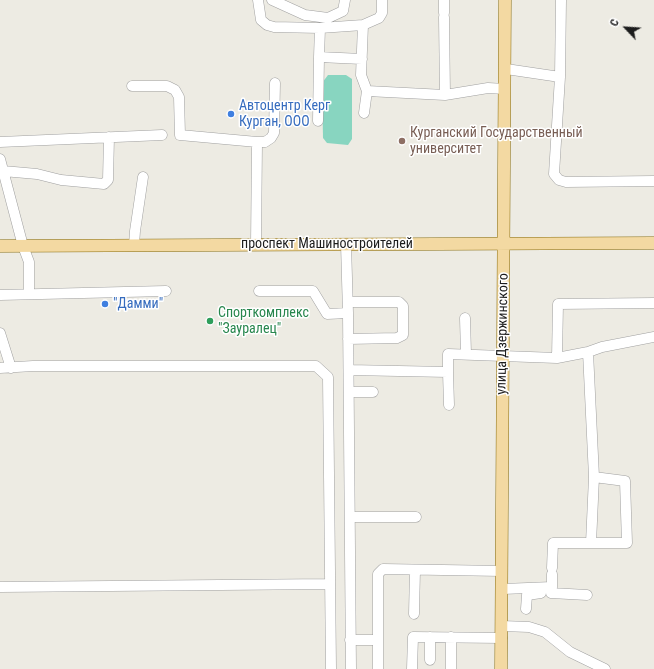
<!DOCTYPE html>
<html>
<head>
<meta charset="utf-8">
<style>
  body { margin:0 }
  #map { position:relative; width:654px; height:669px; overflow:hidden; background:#edebe3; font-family:"Roboto Condensed",sans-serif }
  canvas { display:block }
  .north { position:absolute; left:606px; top:8px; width:40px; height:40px; -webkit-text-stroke:3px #fff; paint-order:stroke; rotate:295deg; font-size:11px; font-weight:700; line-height:16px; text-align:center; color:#1c1c1c }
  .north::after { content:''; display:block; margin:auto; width:14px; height:18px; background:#1c1c1c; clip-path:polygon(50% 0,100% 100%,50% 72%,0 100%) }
</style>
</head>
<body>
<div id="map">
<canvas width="654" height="669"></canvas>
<div class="north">С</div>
</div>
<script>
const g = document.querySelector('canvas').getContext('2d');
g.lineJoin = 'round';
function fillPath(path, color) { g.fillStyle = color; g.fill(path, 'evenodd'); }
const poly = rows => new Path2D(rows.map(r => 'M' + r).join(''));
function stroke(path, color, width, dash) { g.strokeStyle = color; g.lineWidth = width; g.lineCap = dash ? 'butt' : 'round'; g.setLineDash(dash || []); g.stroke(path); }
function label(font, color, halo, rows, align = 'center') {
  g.font = font + ' "Roboto Condensed",sans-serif'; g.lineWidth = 3; g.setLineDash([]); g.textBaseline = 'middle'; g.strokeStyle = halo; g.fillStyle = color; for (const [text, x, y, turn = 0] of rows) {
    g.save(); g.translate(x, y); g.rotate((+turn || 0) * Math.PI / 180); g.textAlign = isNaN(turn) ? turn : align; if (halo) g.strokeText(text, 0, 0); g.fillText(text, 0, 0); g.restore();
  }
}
const pitch = poly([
  [328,75,346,75,352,79,352,139,348,145,327,143,323,138,322,83]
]);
const minor = poly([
  [258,0,261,20,267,25,274,27,320,28,363,25,379,18,382,13,382,0],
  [272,0,305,15,328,18,343,11,345,0],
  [444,0,444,13],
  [561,0,560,77,554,174,559,180,566,182,654,181],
  [444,17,445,95,488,88,505,89],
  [363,25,361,75,367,91,364,113],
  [320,28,319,57,362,59],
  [506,69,560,77],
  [132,86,167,86,175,90,179,97,180,135,257,142,265,142,271,138,274,133,275,83],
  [367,91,445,95],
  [318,121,319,57],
  [0,142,162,135],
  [0,159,23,246,29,262,29,294],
  [3,171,37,174,61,180,104,184,108,180,109,137],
  [346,244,348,313,351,669],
  [134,245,135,231,143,177],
  [256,245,257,142],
  [259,291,313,291,327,314,348,313],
  [0,295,166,291],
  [348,302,399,302,403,306,403,335,397,338,348,339],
  [465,318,466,354],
  [0,333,11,368],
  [557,358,558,304,654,303],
  [0,368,33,366,316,366,328,377,331,669],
  [349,370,448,372,449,405],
  [448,372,448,354,557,358,588,352,602,347,654,337],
  [349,392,373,392],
  [350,517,416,517],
  [591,543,627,543,625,481,594,477],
  [552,568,553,543,591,543,594,477,588,352],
  [0,587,330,584],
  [552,587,551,593,587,595],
  [503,589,552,587,552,574],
  [526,609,527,595,541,593],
  [414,614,415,570],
  [502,626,529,627,545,632,570,652,605,669],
  [350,640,377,640],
  [430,660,430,637],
  [378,669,378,574,383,569,502,571],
  [412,669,413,637,502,638],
  [451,669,451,637]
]);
const major = poly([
  [0,246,654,243],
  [501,669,505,0]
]);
const markers = [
  [231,114,4,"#3f7fe0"],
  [402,141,4,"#8d6e63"],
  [105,304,4,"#3f7fe0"],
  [210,321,4,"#2e9e5b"]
];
const shopNames = [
  ["Автоцентр Керг",239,106],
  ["Курган, ООО",239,122],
  ["\"Дамми\"",113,304]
];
const educationNames = [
  ["Курганский Государственный",410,133],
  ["университет",410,149]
];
const streetNames = [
  ["проспект Машиностроителей",327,244],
  ["улица Дзержинского",503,334,-89]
];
const leisureNames = [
  ["Спорткомплекс",218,313],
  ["\"Зауралец\"",218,329]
];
fillPath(pitch, '#88d5c0');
stroke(minor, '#a0a0a0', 11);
stroke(major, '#876c0e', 13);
stroke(minor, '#fff', 10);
stroke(major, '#f3d9a2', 12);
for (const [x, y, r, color] of markers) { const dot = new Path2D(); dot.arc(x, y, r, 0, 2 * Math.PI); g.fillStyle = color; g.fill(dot); stroke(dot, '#fff', 1.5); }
label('14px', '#366cbe', '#fff', shopNames, 'left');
label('14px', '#785e54', '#fff', educationNames, 'left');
label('14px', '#1c1c1c', '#fff', streetNames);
label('14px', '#27864d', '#fff', leisureNames, 'left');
</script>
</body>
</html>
